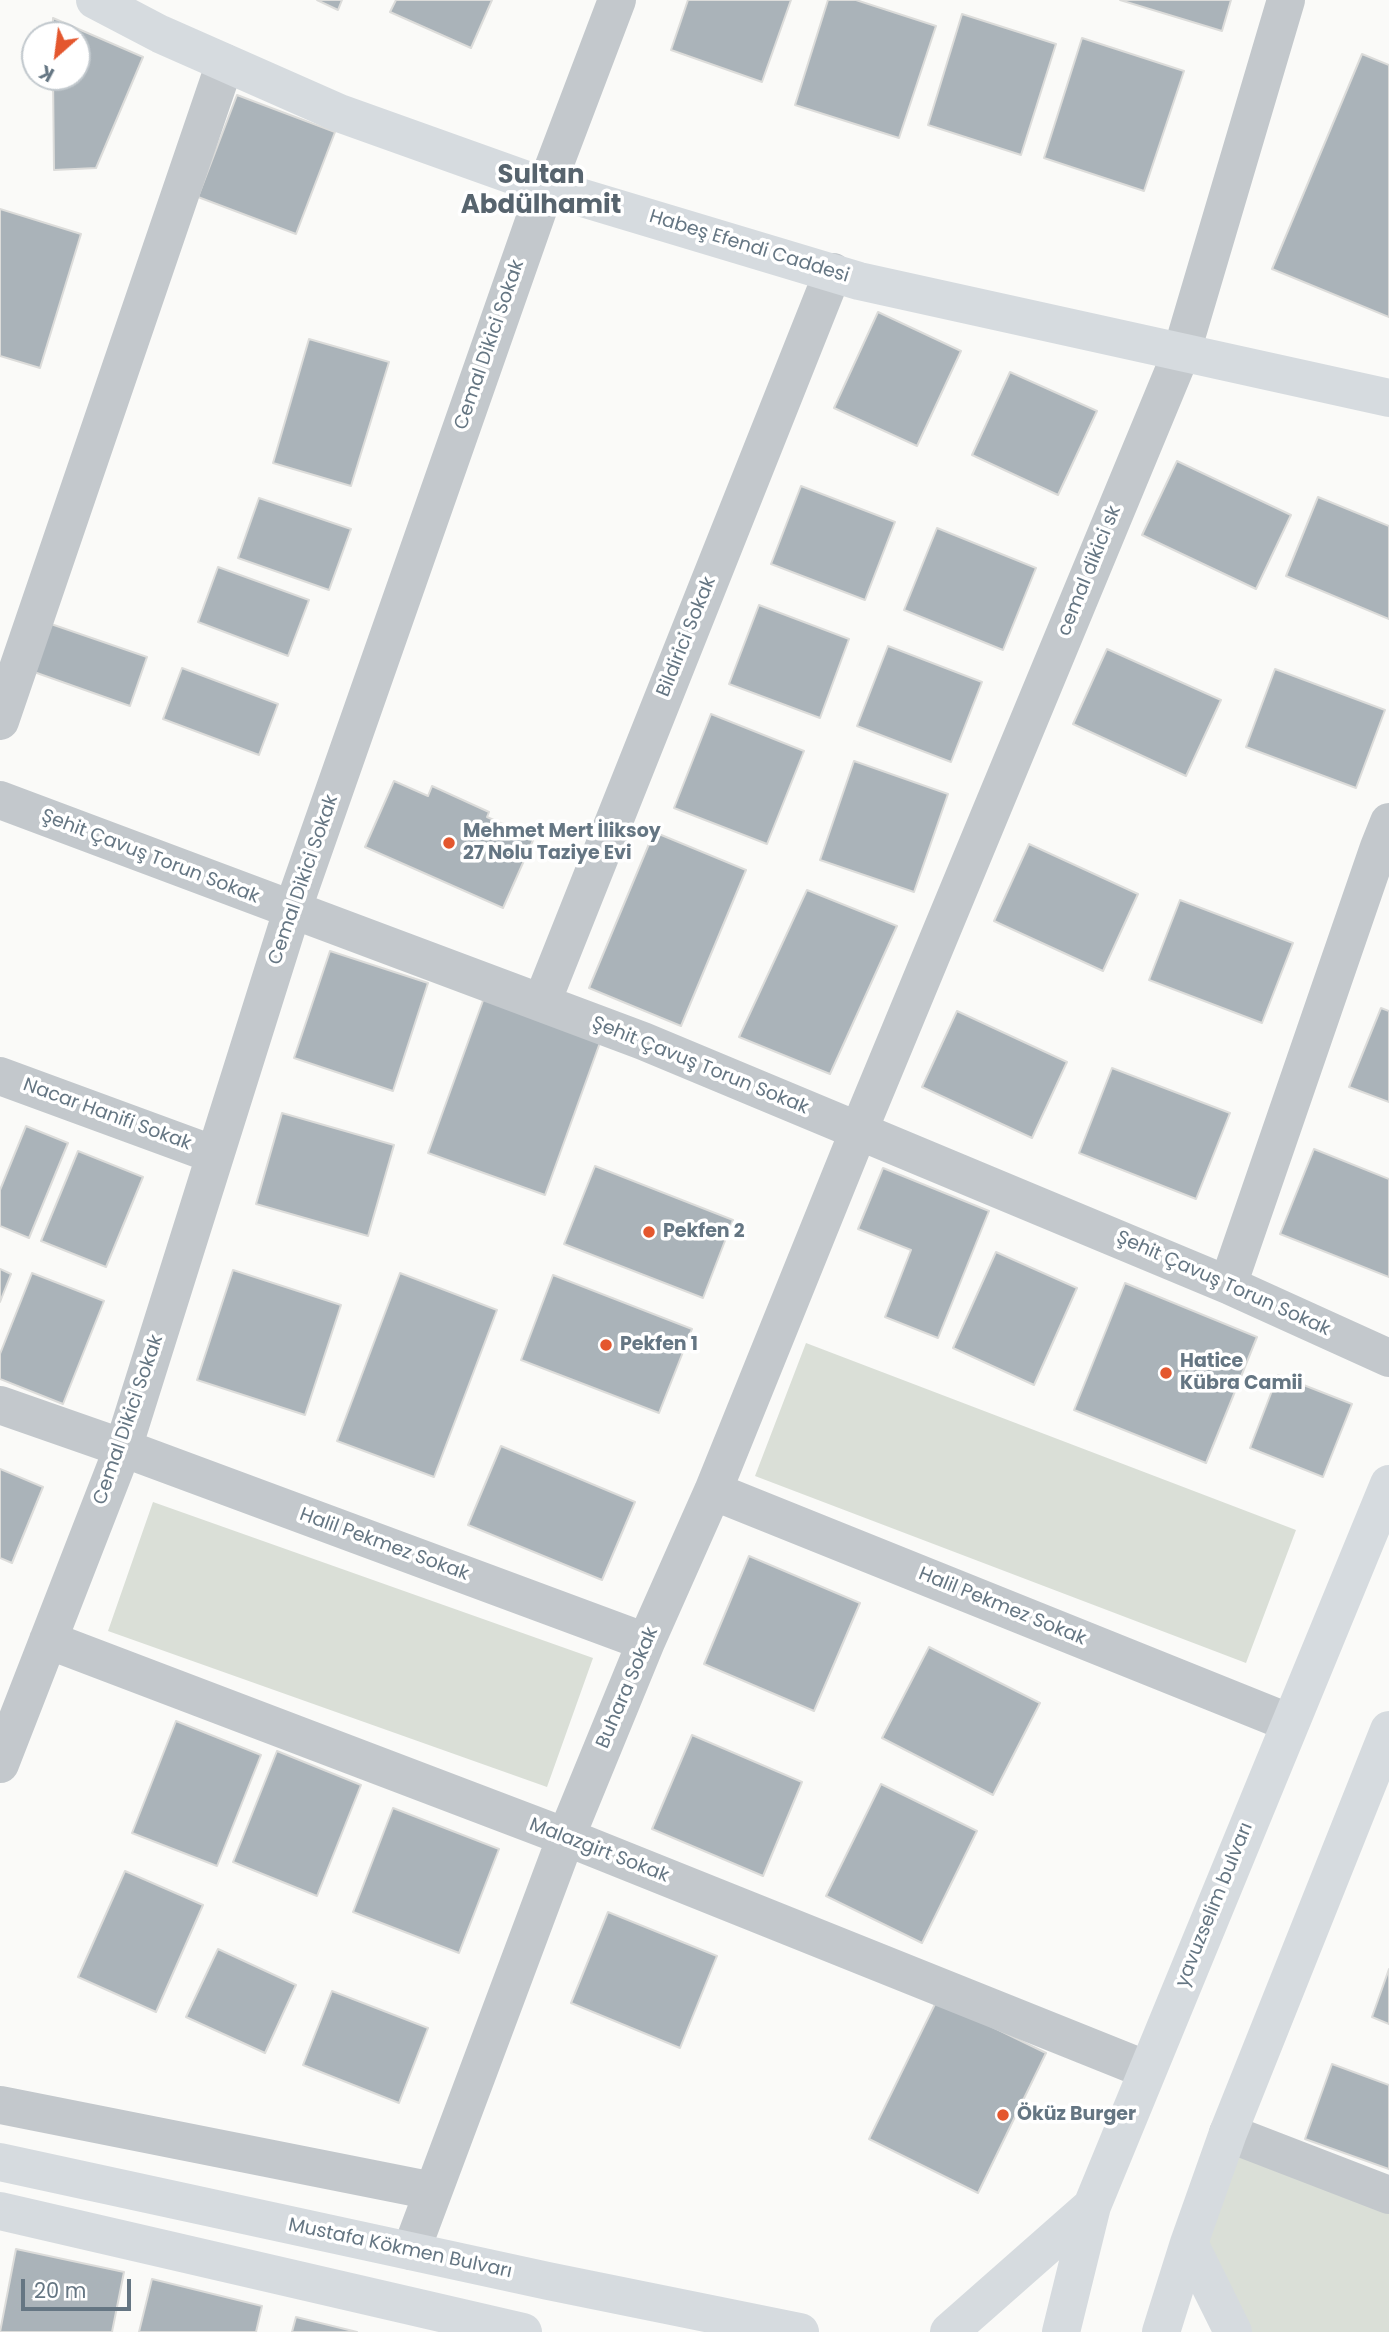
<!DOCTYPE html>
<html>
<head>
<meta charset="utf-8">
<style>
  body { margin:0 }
  #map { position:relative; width:1389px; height:2332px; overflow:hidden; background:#fafaf8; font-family:Poppins,sans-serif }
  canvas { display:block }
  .north { position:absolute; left:21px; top:21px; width:70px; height:70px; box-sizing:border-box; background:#fff; border:2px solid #c1c8cd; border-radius:50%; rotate:208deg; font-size:19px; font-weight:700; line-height:28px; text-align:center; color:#657683 }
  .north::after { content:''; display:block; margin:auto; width:24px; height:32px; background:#e4572e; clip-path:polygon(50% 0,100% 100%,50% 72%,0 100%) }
  .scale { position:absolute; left:21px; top:2279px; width:110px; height:32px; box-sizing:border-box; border:4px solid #657683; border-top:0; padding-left:9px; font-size:21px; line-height:24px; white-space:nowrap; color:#657683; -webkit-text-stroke:5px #fff; paint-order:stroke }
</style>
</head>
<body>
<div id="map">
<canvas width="1389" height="2332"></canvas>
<div class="north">K</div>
<div class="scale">20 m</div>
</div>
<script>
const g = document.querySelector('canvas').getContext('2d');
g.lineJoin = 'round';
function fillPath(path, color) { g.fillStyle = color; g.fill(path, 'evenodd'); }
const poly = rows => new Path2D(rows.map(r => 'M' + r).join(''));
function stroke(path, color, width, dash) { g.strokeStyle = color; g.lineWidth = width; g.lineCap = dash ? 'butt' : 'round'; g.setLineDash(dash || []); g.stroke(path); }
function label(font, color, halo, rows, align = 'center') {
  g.font = font + ' Poppins,sans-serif'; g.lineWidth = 7; g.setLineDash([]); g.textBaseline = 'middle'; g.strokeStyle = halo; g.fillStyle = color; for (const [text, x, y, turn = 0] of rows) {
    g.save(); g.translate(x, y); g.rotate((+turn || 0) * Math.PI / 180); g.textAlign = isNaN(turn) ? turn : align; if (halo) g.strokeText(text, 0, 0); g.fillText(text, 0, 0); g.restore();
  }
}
const green = poly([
  [806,1343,1296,1530,1246,1663,755,1476],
  [153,1502,593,1658,547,1787,108,1631],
  [1228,2133,1389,2195,1389,2332,1233,2332,1189,2243]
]);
const building = poly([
  [317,0,342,0,338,10,317,0],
  [396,0,492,0,471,48,390,12,396,0],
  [688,0,791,0,762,82,671,50,688,0],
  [828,0,856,0,936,26,899,138,795,105,828,0],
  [1120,0,1231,0,1222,31,1120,0],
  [962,14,1056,44,1021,155,928,125,962,14],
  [53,18,143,57,96,168,54,170,53,77,77,77,77,35,53,35,53,18],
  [1082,38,1184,71,1144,191,1044,158,1082,38],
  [1362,54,1389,65,1389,317,1272,269,1362,54],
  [237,95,335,132,296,234,198,197,237,95],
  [0,209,81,234,40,368,0,356,0,209],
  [878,312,961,351,917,446,834,408,878,312],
  [309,339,389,362,351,486,273,463,309,339],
  [1010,372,1097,411,1058,495,972,455,1010,372],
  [1177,461,1291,515,1256,589,1142,535,1177,461],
  [801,486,895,522,865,600,771,564,801,486],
  [1318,497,1389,526,1389,619,1286,576,1318,497],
  [259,498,351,529,329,590,238,558,259,498],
  [937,528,1036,568,1003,650,904,610,937,528],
  [218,567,309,600,288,656,198,622,218,567],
  [759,605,849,639,820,718,729,684,759,605],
  [51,624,147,657,130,706,34,672,51,624],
  [888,646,982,682,951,762,857,726,888,646],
  [1107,649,1221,700,1186,776,1073,724,1107,649],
  [182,668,278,704,259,755,163,719,182,668],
  [1275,669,1385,710,1356,788,1246,747,1275,669],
  [711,714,804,751,767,844,674,808,711,714],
  [854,761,948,794,914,892,820,860,854,761],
  [394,781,428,796,432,786,489,812,487,817,534,838,503,908,365,847,394,781],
  [654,832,746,870,681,1026,589,988,654,832],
  [1029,844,1138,894,1103,971,994,921,1029,844],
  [807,890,897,926,830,1074,739,1037,807,890],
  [1180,900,1293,943,1262,1023,1149,980,1180,900],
  [330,951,428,983,393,1091,294,1058,330,951],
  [485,995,602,1037,545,1195,428,1153,485,995],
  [1381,1008,1389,1011,1389,1102,1349,1087,1381,1008],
  [957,1011,1067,1062,1032,1138,922,1087,957,1011],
  [1112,1068,1230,1113,1196,1199,1079,1153,1112,1068],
  [282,1113,394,1145,368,1236,256,1204,282,1113],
  [26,1126,68,1143,29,1238,0,1226,0,1190,26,1126],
  [1314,1149,1389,1179,1389,1277,1280,1234,1314,1149],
  [78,1151,143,1177,106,1267,41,1241,78,1151],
  [595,1166,733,1220,703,1298,564,1244,595,1166],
  [883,1168,989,1211,938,1338,885,1317,911,1250,858,1229,883,1168],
  [996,1252,1077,1288,1034,1385,953,1348,996,1252],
  [0,1269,11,1274,0,1302,0,1269],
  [233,1270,341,1305,305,1415,197,1380,233,1270],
  [32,1273,104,1301,63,1404,0,1379,0,1354,32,1273],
  [400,1273,497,1310,434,1477,337,1441,400,1273],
  [553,1275,692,1329,659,1413,521,1360,553,1275],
  [1125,1283,1257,1337,1206,1463,1074,1410,1125,1283],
  [1278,1375,1352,1404,1323,1477,1250,1448,1278,1375],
  [501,1446,635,1502,602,1580,468,1525,501,1446],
  [0,1469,43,1487,12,1563,0,1558,0,1469],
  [749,1556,860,1603,814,1711,704,1664,749,1556],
  [929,1647,1040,1703,993,1795,882,1738,929,1647],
  [176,1721,261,1755,217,1866,132,1833,176,1721],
  [692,1735,802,1782,763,1876,652,1829,692,1735],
  [277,1751,361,1785,317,1896,233,1862,277,1751],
  [881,1784,977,1831,922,1943,826,1896,881,1784],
  [393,1808,499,1849,459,1953,353,1912,393,1808],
  [125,1871,203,1905,156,2012,78,1977,125,1871],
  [608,1912,717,1956,680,2048,571,2003,608,1912],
  [218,1949,296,1985,265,2053,186,2017,218,1949],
  [1389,1969,1389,2024,1372,2017,1389,1969],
  [332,1991,428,2028,399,2103,303,2065,332,1991],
  [937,2000,1046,2053,978,2193,869,2139,937,2000],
  [1332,2064,1389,2085,1389,2169,1305,2139,1332,2064],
  [16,2249,124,2272,112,2332,0,2332,16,2249],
  [152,2279,262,2306,256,2332,139,2332,152,2279],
  [296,2317,357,2332,292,2332,296,2317]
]);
const street = poly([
  [0,721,225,63],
  [0,800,643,1041,1228,1285,1389,1358],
  [542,1002,833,272],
  [0,1076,215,1155],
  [1228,1285,1379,847,1389,822],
  [0,1405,123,1448,646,1642],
  [713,1491,1290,1723],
  [48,1640,566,1837,1147,2070],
  [0,1764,123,1448,292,911,546,187,617,0],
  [0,2105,433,2191],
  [1228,2133,1389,2195],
  [411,2251,566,1837,646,1642,713,1491,859,1130,1182,351,1286,0]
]);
const secondary = poly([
  [95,0,160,34,339,113,546,187,859,281,1389,398],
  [0,2162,548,2281,800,2332],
  [0,2211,523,2332],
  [1189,2243,1233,2332],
  [949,2332,1092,2206],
  [1061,2332,1092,2206,1389,1484],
  [1161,2332,1189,2243,1228,2133,1389,1730]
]);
const markers = [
  [449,843,7,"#e4572e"],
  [649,1232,7,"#e4572e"],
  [606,1345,7,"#e4572e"],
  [1166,1373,7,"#e4572e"],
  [1003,2115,7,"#e4572e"]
];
const streetNames = [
  ["Habeş Efendi Caddesi",749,247,17],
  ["Cemal Dikici Sokak",490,345,-71],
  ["cemal dikici sk",1090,571,-68],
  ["Bildirici Sokak",687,637,-68],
  ["Şehit Çavuş Torun Sokak",150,857,21],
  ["Cemal Dikici Sokak",304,880,-71],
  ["Şehit Çavuş Torun Sokak",700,1066,22],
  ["Nacar Hanifi Sokak",107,1115,20],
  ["Şehit Çavuş Torun Sokak",1223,1284,24],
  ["Cemal Dikici Sokak",129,1420,-71],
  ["Halil Pekmez Sokak",384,1545,20],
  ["Halil Pekmez Sokak",1002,1607,22],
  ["Buhara Sokak",628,1688,-67],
  ["Malazgirt Sokak",599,1851,21],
  ["yavuzselim bulvarı",1215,1905,-68],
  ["Mustafa Kökmen Bulvarı",400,2249,12]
];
const poiNames = [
  ["Mehmet Mert İliksoy",463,832],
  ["27 Nolu Taziye Evi",463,854],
  ["Pekfen 2",663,1232],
  ["Pekfen 1",620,1345],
  ["Hatice",1180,1362],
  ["Kübra Camii",1180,1384],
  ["Öküz Burger",1017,2115]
];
const districtNames = [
  ["Sultan",541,176],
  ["Abdülhamit",541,206]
];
fillPath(green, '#dadfd7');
fillPath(building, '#aab3b9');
stroke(building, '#dcdcda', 2);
stroke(street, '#c3c8cc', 38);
stroke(secondary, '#d6dbdf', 38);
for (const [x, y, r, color] of markers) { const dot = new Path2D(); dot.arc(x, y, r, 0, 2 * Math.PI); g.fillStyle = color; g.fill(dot); stroke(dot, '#fff', 2.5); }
label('19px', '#657683', '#fff', streetNames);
label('bold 19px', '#657683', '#fff', poiNames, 'left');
label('bold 26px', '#57646e', '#fff', districtNames);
</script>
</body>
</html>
